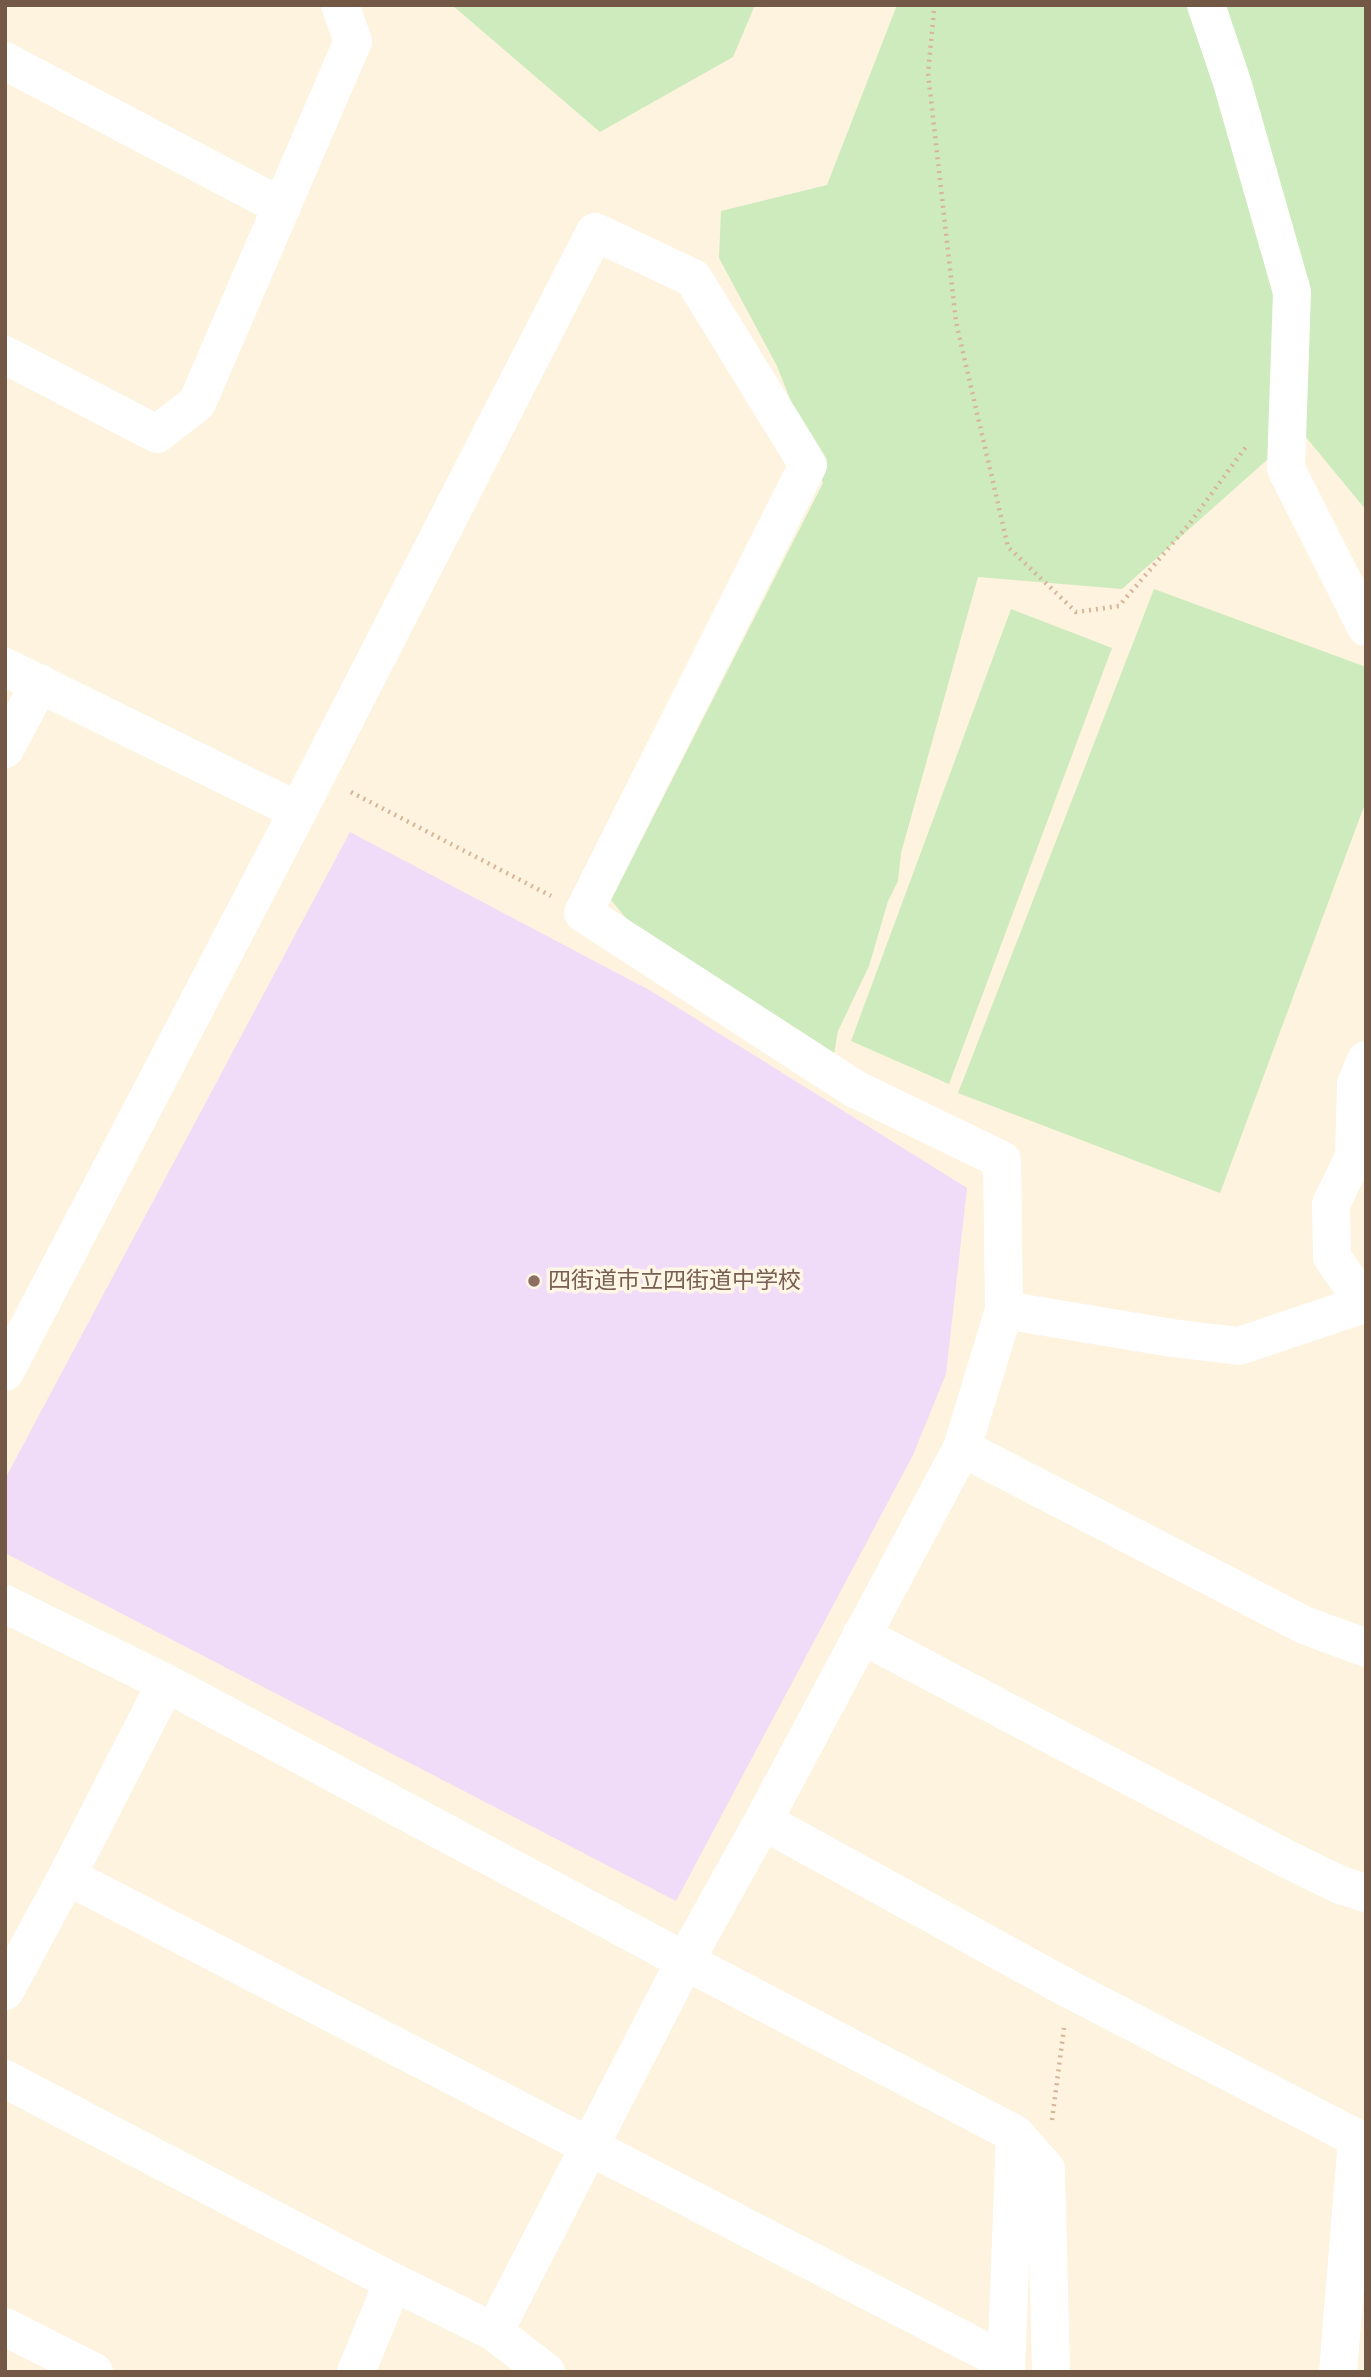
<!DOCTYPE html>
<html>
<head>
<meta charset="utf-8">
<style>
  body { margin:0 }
  #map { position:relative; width:1371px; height:2377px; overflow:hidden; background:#fdf3de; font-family:Lato,sans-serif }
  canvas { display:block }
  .frame { position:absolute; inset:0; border:7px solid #745846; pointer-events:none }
</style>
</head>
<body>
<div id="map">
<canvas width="1371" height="2377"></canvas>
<div class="frame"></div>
</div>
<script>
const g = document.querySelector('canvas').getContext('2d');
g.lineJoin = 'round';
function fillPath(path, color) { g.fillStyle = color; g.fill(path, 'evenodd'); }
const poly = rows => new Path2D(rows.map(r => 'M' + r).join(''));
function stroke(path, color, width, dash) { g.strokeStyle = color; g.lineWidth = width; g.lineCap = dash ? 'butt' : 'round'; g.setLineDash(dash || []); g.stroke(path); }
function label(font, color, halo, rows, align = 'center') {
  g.font = font + ' Lato,"Noto Sans JP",sans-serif'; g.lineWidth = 7; g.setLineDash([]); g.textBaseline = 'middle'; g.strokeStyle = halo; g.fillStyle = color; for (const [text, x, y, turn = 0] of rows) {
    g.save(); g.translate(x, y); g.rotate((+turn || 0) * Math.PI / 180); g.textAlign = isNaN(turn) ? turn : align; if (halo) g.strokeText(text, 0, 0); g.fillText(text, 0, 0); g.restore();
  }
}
const education = poly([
  [350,832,651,991,967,1188,946,1374,913,1455,676,1901,5,1553,5,1479]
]);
const green = poly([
  [452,5,755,5,733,57,600,132],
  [897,5,1366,5,1366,510,1305,436,1305,426,1122,589,978,577,901,853,898,881,888,901,869,966,838,1031,834,1054,630,923,611,900,823,483,777,366,719,258,721,211,827,185],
  [1154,589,1366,667,1366,801,1220,1193,958,1093],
  [1011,609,1112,648,949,1084,851,1041]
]);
const path = poly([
  [934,11,928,73,956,322,1008,547,1076,612,1119,606,1190,523,1248,444],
  [351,792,551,896],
  [1052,2120,1064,2028]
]);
const minor = poly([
  [1206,5,1232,82,1292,292,1286,469,1366,627],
  [5,61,282,207],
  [5,355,157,434,197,403,353,41,340,5],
  [5,667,298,811],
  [5,749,40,683],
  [1366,1060,1356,1084,1354,1157,1331,1204,1332,1257,1366,1306],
  [1004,1310,1172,1338,1239,1346,1364,1304],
  [5,1372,298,811,595,232,693,278,808,465,583,913,855,1089,1002,1160,1004,1310,962,1448,763,1821,685,1961,494,2332],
  [962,1448,1304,1625,1366,1648],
  [5,1604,166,1683,685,1961,1015,2134,1046,2169,1051,2372],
  [861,1635,1289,1860,1340,1885,1366,1893],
  [763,1821,1069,1989,1366,2143],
  [67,1876,1006,2362],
  [5,1991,67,1876,166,1683],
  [5,2079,393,2282,494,2332,546,2372],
  [5,2327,94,2372],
  [356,2372,393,2282],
  [1006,2372,1015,2134],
  [1338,2372,1357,2139]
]);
const markers = [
  [534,1281,7,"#8d6e63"]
];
const educationNames = [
  ["四街道市立四街道中学校",548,1281]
];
fillPath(education, '#f0dbf9');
fillPath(green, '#cdebbd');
stroke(path, '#d8b499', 4.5, [2, 5]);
stroke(minor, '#fff', 38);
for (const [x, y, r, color] of markers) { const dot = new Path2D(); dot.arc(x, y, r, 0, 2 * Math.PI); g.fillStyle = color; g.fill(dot); stroke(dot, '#fff6e5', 2.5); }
label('23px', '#785e54', '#fff6e5', educationNames, 'left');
</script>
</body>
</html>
